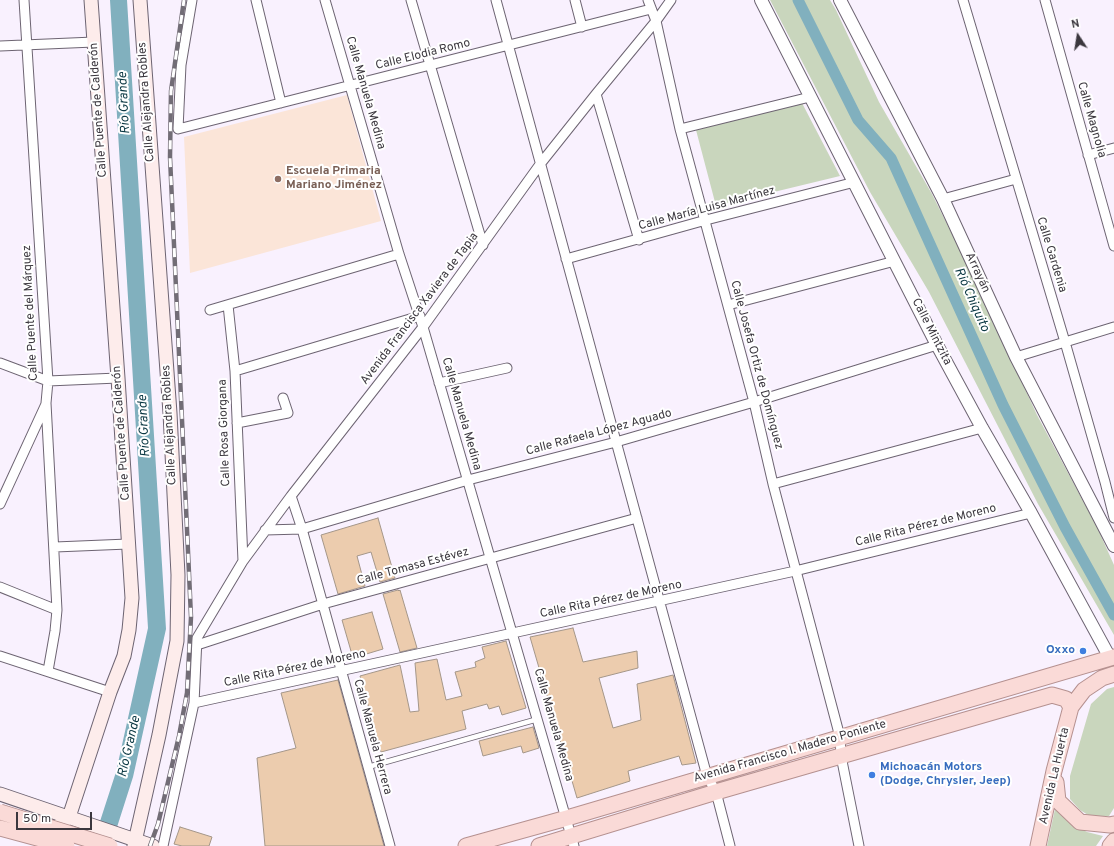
<!DOCTYPE html>
<html>
<head>
<meta charset="utf-8">
<style>
  body { margin:0 }
  #map { position:relative; width:1114px; height:846px; overflow:hidden; background:#f9f1fe; font-family:Overpass,sans-serif }
  canvas { display:block }
  .north { position:absolute; left:1058px; top:16px; width:40px; height:40px; -webkit-text-stroke:3px #fff; paint-order:stroke; rotate:348deg; font-size:11px; font-weight:700; line-height:16px; text-align:center; color:#3b373e }
  .north::after { content:''; display:block; margin:auto; width:14px; height:18px; background:#3b373e; clip-path:polygon(50% 0,100% 100%,50% 72%,0 100%) }
  .scale { position:absolute; left:16px; top:812px; width:76px; height:18px; box-sizing:border-box; border:2px solid #3b373e; border-top:0; padding-left:5px; font-size:12px; line-height:14px; white-space:nowrap; color:#3b373e; -webkit-text-stroke:3px #fff; paint-order:stroke }
</style>
</head>
<body>
<div id="map">
<canvas width="1114" height="846"></canvas>
<div class="north">N</div>
<div class="scale">50 m</div>
</div>
<script>
const g = document.querySelector('canvas').getContext('2d');
g.lineJoin = 'round';
function fillPath(path, color) { g.fillStyle = color; g.fill(path, 'evenodd'); }
const poly = rows => new Path2D(rows.map(r => 'M' + r).join(''));
function stroke(path, color, width, dash) { g.strokeStyle = color; g.lineWidth = width; g.lineCap = dash ? 'butt' : 'round'; g.setLineDash(dash || []); g.stroke(path); }
function label(font, color, halo, rows, align = 'center') {
  g.font = font + ' Overpass,sans-serif'; g.lineWidth = 4; g.setLineDash([]); g.textBaseline = 'middle'; g.strokeStyle = halo; g.fillStyle = color; for (const [text, x, y, turn = 0] of rows) {
    g.save(); g.translate(x, y); g.rotate((+turn || 0) * Math.PI / 180); g.textAlign = isNaN(turn) ? turn : align; if (halo) g.strokeText(text, 0, 0); g.fillText(text, 0, 0); g.restore();
  }
}
const education = poly([
  [347,95,381,221,190,273,184,137]
]);
const green = poly([
  [770,0,830,0,836,10,879,102,932,194,977,284,1037,415,1097,527,1114,565,1114,635,1038,504,929,292,870,192],
  [802,103,840,176,716,206,696,130],
  [1114,687,1114,808,1109,816,1093,818,1080,810,1070,799,1070,776,1091,704,1107,689],
  [1055,809,1071,824,1087,832,1103,836,1096,846,1047,846]
]);
const water = poly([
  [110,0,127,0,166,629,133,777,111,846,92,846,116,772,148,628]
]);
const canal = poly([
  [798,0,858,120,891,158,1003,405,1065,527,1114,615]
]);
const building = poly([
  [378,518,395,578,380,582,371,552,357,556,365,586,338,594,321,535,378,518],
  [398,590,399,591,400,590,417,648,400,652,383,594,398,590],
  [372,612,383,649,353,658,342,620,372,612],
  [573,628,583,662,637,651,638,668,599,678,613,728,641,720,637,684,673,675,696,763,682,765,679,756,628,771,630,781,577,798,530,637,573,628],
  [506,641,526,708,502,715,499,706,489,709,487,704,462,711,466,729,381,752,360,676,400,665,410,712,419,711,415,663,437,659,446,700,462,696,455,672,476,667,475,662,485,658,482,647,506,641],
  [338,680,384,846,265,846,257,758,296,748,281,693,338,680],
  [533,727,539,748,523,753,521,746,483,756,479,741,533,727],
  [180,827,212,837,209,846,182,846,174,844,180,827]
]);
const service = poly([
  [368,767,538,719]
]);
const minor = poly([
  [24,0,48,381,46,403,57,610,55,631,48,671],
  [192,0,181,65,178,129,651,9],
  [256,0,281,103],
  [325,0,399,254,423,327,574,846],
  [411,0,483,245],
  [496,0,707,776,716,792,730,846],
  [575,0,582,27],
  [648,0,656,21,680,129,754,402,773,484,840,737,841,756,859,846],
  [963,0,1065,342,1105,482,1114,518],
  [1045,0,1114,246],
  [0,46,94,42],
  [596,94,639,240],
  [680,129,810,97],
  [1088,155,1114,148],
  [943,199,1016,179],
  [566,259,706,220,855,182],
  [228,305,235,371,243,561],
  [728,305,895,261],
  [210,310,399,254],
  [1016,357,1114,327],
  [0,363,48,381,118,378],
  [235,371,420,316],
  [439,383,507,368],
  [237,423,288,413,283,398],
  [773,484,982,428],
  [291,496,302,529,390,846],
  [0,504,46,404],
  [265,530,302,529,468,480,616,442,754,402,937,345],
  [55,547,128,544],
  [0,587,57,610],
  [197,645,323,604,637,518],
  [0,656,110,692],
  [194,703,795,571,1031,513],
  [163,846,194,703,197,638,243,561,291,496,423,327,541,163,596,94,656,21,671,0]
]);
const tertiary = poly([
  [761,0,937,345,982,428,1031,513,1110,658],
  [840,0,943,199,1016,357,1114,546]
]);
const secondary = poly([
  [0,794,153,846],
  [49,834,69,817,110,692,124,656,129,630,132,598,118,378,91,0],
  [134,846,159,735,177,641,178,575,170,413,140,0]
]);
const primary = poly([
  [1056,782,1058,801,1080,822,1110,825,1114,824],
  [466,846,567,818,1114,657],
  [539,846,716,792,1052,695,1066,699,1071,707],
  [1038,846,1054,771,1071,707,1084,690,1102,678,1114,674],
  [1110,846,1114,841]
]);
const rail = poly([
  [150,846,158,824,179,736,187,693,191,617,170,157,171,91,184,0]
]);
const primaryBridge = poly([
  [0,812,110,846],
  [0,828,67,846]
]);
const markers = [
  [278,179,4,"#8d6e63"],
  [1083,651,4,"#3f7fe0"],
  [872,775,4,"#3f7fe0"]
];
const streetNames = [
  ["Calle Elodia Romo",423,55,-14],
  ["Calle Manuela Medina",365,93,74],
  ["Calle Alejandra Robles",147,102,-94],
  ["Calle Puente de Calderón",99,110,-94],
  ["Calle Magnolia",1091,120,74],
  ["Calle María Luisa Martínez",707,209,-15],
  ["Calle Gardenia",1051,255,73],
  ["Arrayán",977,273,65],
  ["Avenida Francisca Xaviera de Tapia",420,309,-53],
  ["Calle Puente del Márquez",31,313,-93],
  ["Calle Mintzita",931,332,63],
  ["Calle Josefa Ortiz de Domínguez",756,365,75],
  ["Calle Manuela Medina",461,414,74],
  ["Calle Alejandra Robles",170,425,-93],
  ["Calle Puente de Calderón",122,433,-94],
  ["Calle Rosa Giorgana",225,433,-92],
  ["Calle Rafaela López Aguado",599,433,-15],
  ["Calle Rita Pérez de Moreno",926,526,-14],
  ["Calle Tomasa Estévez",413,567,-15],
  ["Calle Rita Pérez de Moreno",611,600,-12],
  ["Calle Rita Pérez de Moreno",295,669,-12],
  ["Calle Manuela Medina",553,725,74],
  ["Calle Manuela Herrera",372,737,75],
  ["Avenida Francisco I. Madero Poniente",790,752,-16],
  ["Avenida La Huerta",1055,776,-77]
];
const educationNames = [
  ["Escuela Primaria",286,172],
  ["Mariano Jiménez",286,186]
];
const shopNames = [
  ["Oxxo",1075,651],
  ["Michoacán Motors",880,768,"left"],
  ["(Dodge, Chrysler, Jeep)",880,782,"left"]
];
const waterNames = [
  ["Río Grande",125,103,-93],
  ["Rió Chiquito",971,300,66],
  ["Río Grande",145,426,-93],
  ["Río Grande",130,747,-77]
];
fillPath(education, '#fbe5d8');
fillPath(green, '#c9d6bd');
fillPath(water, '#81b0be');
stroke(canal, '#81b0be', 11);
fillPath(building, '#ecccae');
stroke(building, '#a49689', 1);
stroke(service, '#6d6472', 6);
stroke(minor, '#6d6472', 11);
stroke(tertiary, '#6d6472', 14);
stroke(secondary, '#6d6472', 15);
stroke(primary, '#b59190', 17);
stroke(service, '#fff', 4.5);
stroke(minor, '#fff', 9);
stroke(tertiary, '#fff', 12);
stroke(secondary, '#fdeceb', 13);
stroke(primary, '#fadad7', 15);
stroke(rail, '#726d76', 4.5);
stroke(rail, '#fff', 3, [9]);
stroke(primaryBridge, '#b59190', 17, []);
stroke(primaryBridge, '#fadad7', 15);
for (const [x, y, r, color] of markers) { const dot = new Path2D(); dot.arc(x, y, r, 0, 2 * Math.PI); g.fillStyle = color; g.fill(dot); stroke(dot, '#fff', 1.5); }
label('12px', '#3b373e', '#fff', streetNames);
label('bold 12px', '#785e54', '#fff', educationNames, 'left');
label('bold 12px', '#366cbe', '#fff', shopNames, 'right');
label('italic 13px', '#0c3944', '#fff', waterNames);
</script>
</body>
</html>
